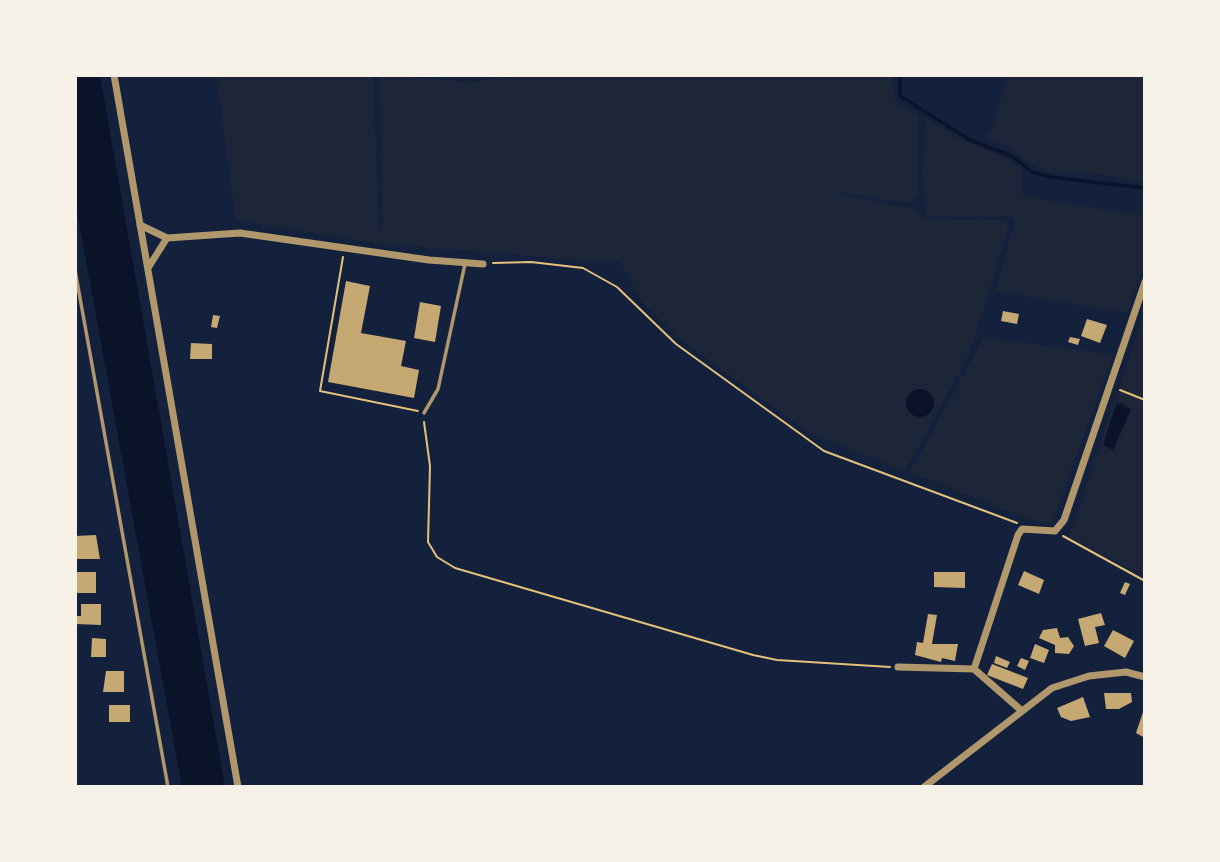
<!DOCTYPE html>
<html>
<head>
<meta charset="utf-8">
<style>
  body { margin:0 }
  #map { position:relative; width:1220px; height:862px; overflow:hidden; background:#14213d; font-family:"Noto Serif",serif }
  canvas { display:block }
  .frame { position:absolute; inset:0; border:77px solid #f6f1e7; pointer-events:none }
</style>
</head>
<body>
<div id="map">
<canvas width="1220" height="862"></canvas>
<div class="frame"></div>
</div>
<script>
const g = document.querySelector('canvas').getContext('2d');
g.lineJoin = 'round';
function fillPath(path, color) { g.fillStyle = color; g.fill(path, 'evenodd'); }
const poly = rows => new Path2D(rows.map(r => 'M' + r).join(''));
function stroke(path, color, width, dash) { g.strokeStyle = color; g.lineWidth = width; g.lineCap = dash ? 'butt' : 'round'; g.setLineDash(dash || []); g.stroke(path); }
const green = poly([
  [216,75,373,75,379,231,383,230,379,75,470,82,531,75,894,75,892,89,895,97,899,104,919,115,917,131,919,195,912,202,907,203,839,192,839,195,917,209,923,219,1005,220,1008,225,1005,240,969,355,905,471,808,432,711,362,672,333,641,300,620,260,608,262,379,244,236,220],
  [1009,75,1145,75,1145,184,1105,175,1049,173,1028,163,1006,145,985,139,991,130],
  [925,118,956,138,999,154,1012,162,1022,171,1022,196,1145,216,1145,264,1127,313,996,291,1015,219,1009,217,925,216,923,172],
  [1145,310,1145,577,1069,537],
  [984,337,1113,355,1052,523,1030,520,910,472]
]);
const water = poly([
  [75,75,100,75,225,787,182,787,75,200],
  '906 403a14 14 0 1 1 28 0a14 14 0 1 1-28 0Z',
  [1122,403,1131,410,1113,450,1103,445,1116,404]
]);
const stream = poly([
  [447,75,469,75],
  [900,75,900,96,970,140,1012,156,1032,172,1050,177,1145,188]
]);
const building = poly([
  [346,281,370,286,361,333,406,341,401,366,419,370,414,398,328,382],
  [420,302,441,306,435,342,414,338],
  [1003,311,1019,314,1017,324,1001,321],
  [213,315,220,316,217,328,211,327],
  [1087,319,1107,325,1100,343,1081,336],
  [1070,337,1080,339,1078,345,1068,342],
  [191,343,212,344,212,359,190,359],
  [96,535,100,559,75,559,75,536],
  [1024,571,1044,580,1039,594,1018,585],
  [75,572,96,572,96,593,75,593],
  [934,572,965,572,965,588,934,587],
  [1125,582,1130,584,1125,595,1120,593],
  [81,604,101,604,101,625,75,624,75,616,81,616],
  [1101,613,1105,625,1095,627,1099,643,1085,646,1078,619],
  [928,614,937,615,932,644,958,644,955,661,942,658,941,662,915,655,917,642,923,643],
  [1057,628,1060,638,1068,637,1074,646,1069,654,1055,653,1055,645,1039,638,1043,630],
  [1113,630,1134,641,1125,658,1104,646],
  [92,638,106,639,106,657,91,657],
  [1035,644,1049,650,1044,663,1030,658],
  [996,656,1010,662,1007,668,994,663],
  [1021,658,1029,661,1025,670,1017,666],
  [992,664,1028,678,1023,689,987,675],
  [106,671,124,671,124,692,103,692],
  [1104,693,1131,693,1132,702,1119,709,1106,709],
  [1083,697,1090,717,1071,721,1061,717,1057,708],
  [109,705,130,705,130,722,109,722],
  [1144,709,1145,709,1145,738,1136,733]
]);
const path = poly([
  [343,257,320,391,418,411],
  [493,263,531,262,583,268,617,287,676,344,824,451,1017,523],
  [1120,390,1145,400],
  [424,422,430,466,428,542,437,557,455,568,753,655,777,660,890,667],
  [1063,536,1145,581]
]);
const service = poly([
  [75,270,168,787],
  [424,413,438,389,465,264]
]);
const minor = poly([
  [114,75,238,787],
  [140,225,167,238,148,268],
  [167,238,240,233,429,260,483,264],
  [898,667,974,669],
  [1022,711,974,669,1018,535,1022,529,1055,531,1064,520,1145,282],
  [924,787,1052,688,1089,676,1126,672,1145,677]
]);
fillPath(green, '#1d2539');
fillPath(water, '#0b132b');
stroke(stream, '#0b132b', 3.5);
fillPath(building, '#c6a872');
stroke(path, '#e5c07b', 2);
stroke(service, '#b1986c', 3.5);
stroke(minor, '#b1986c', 7);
</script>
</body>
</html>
